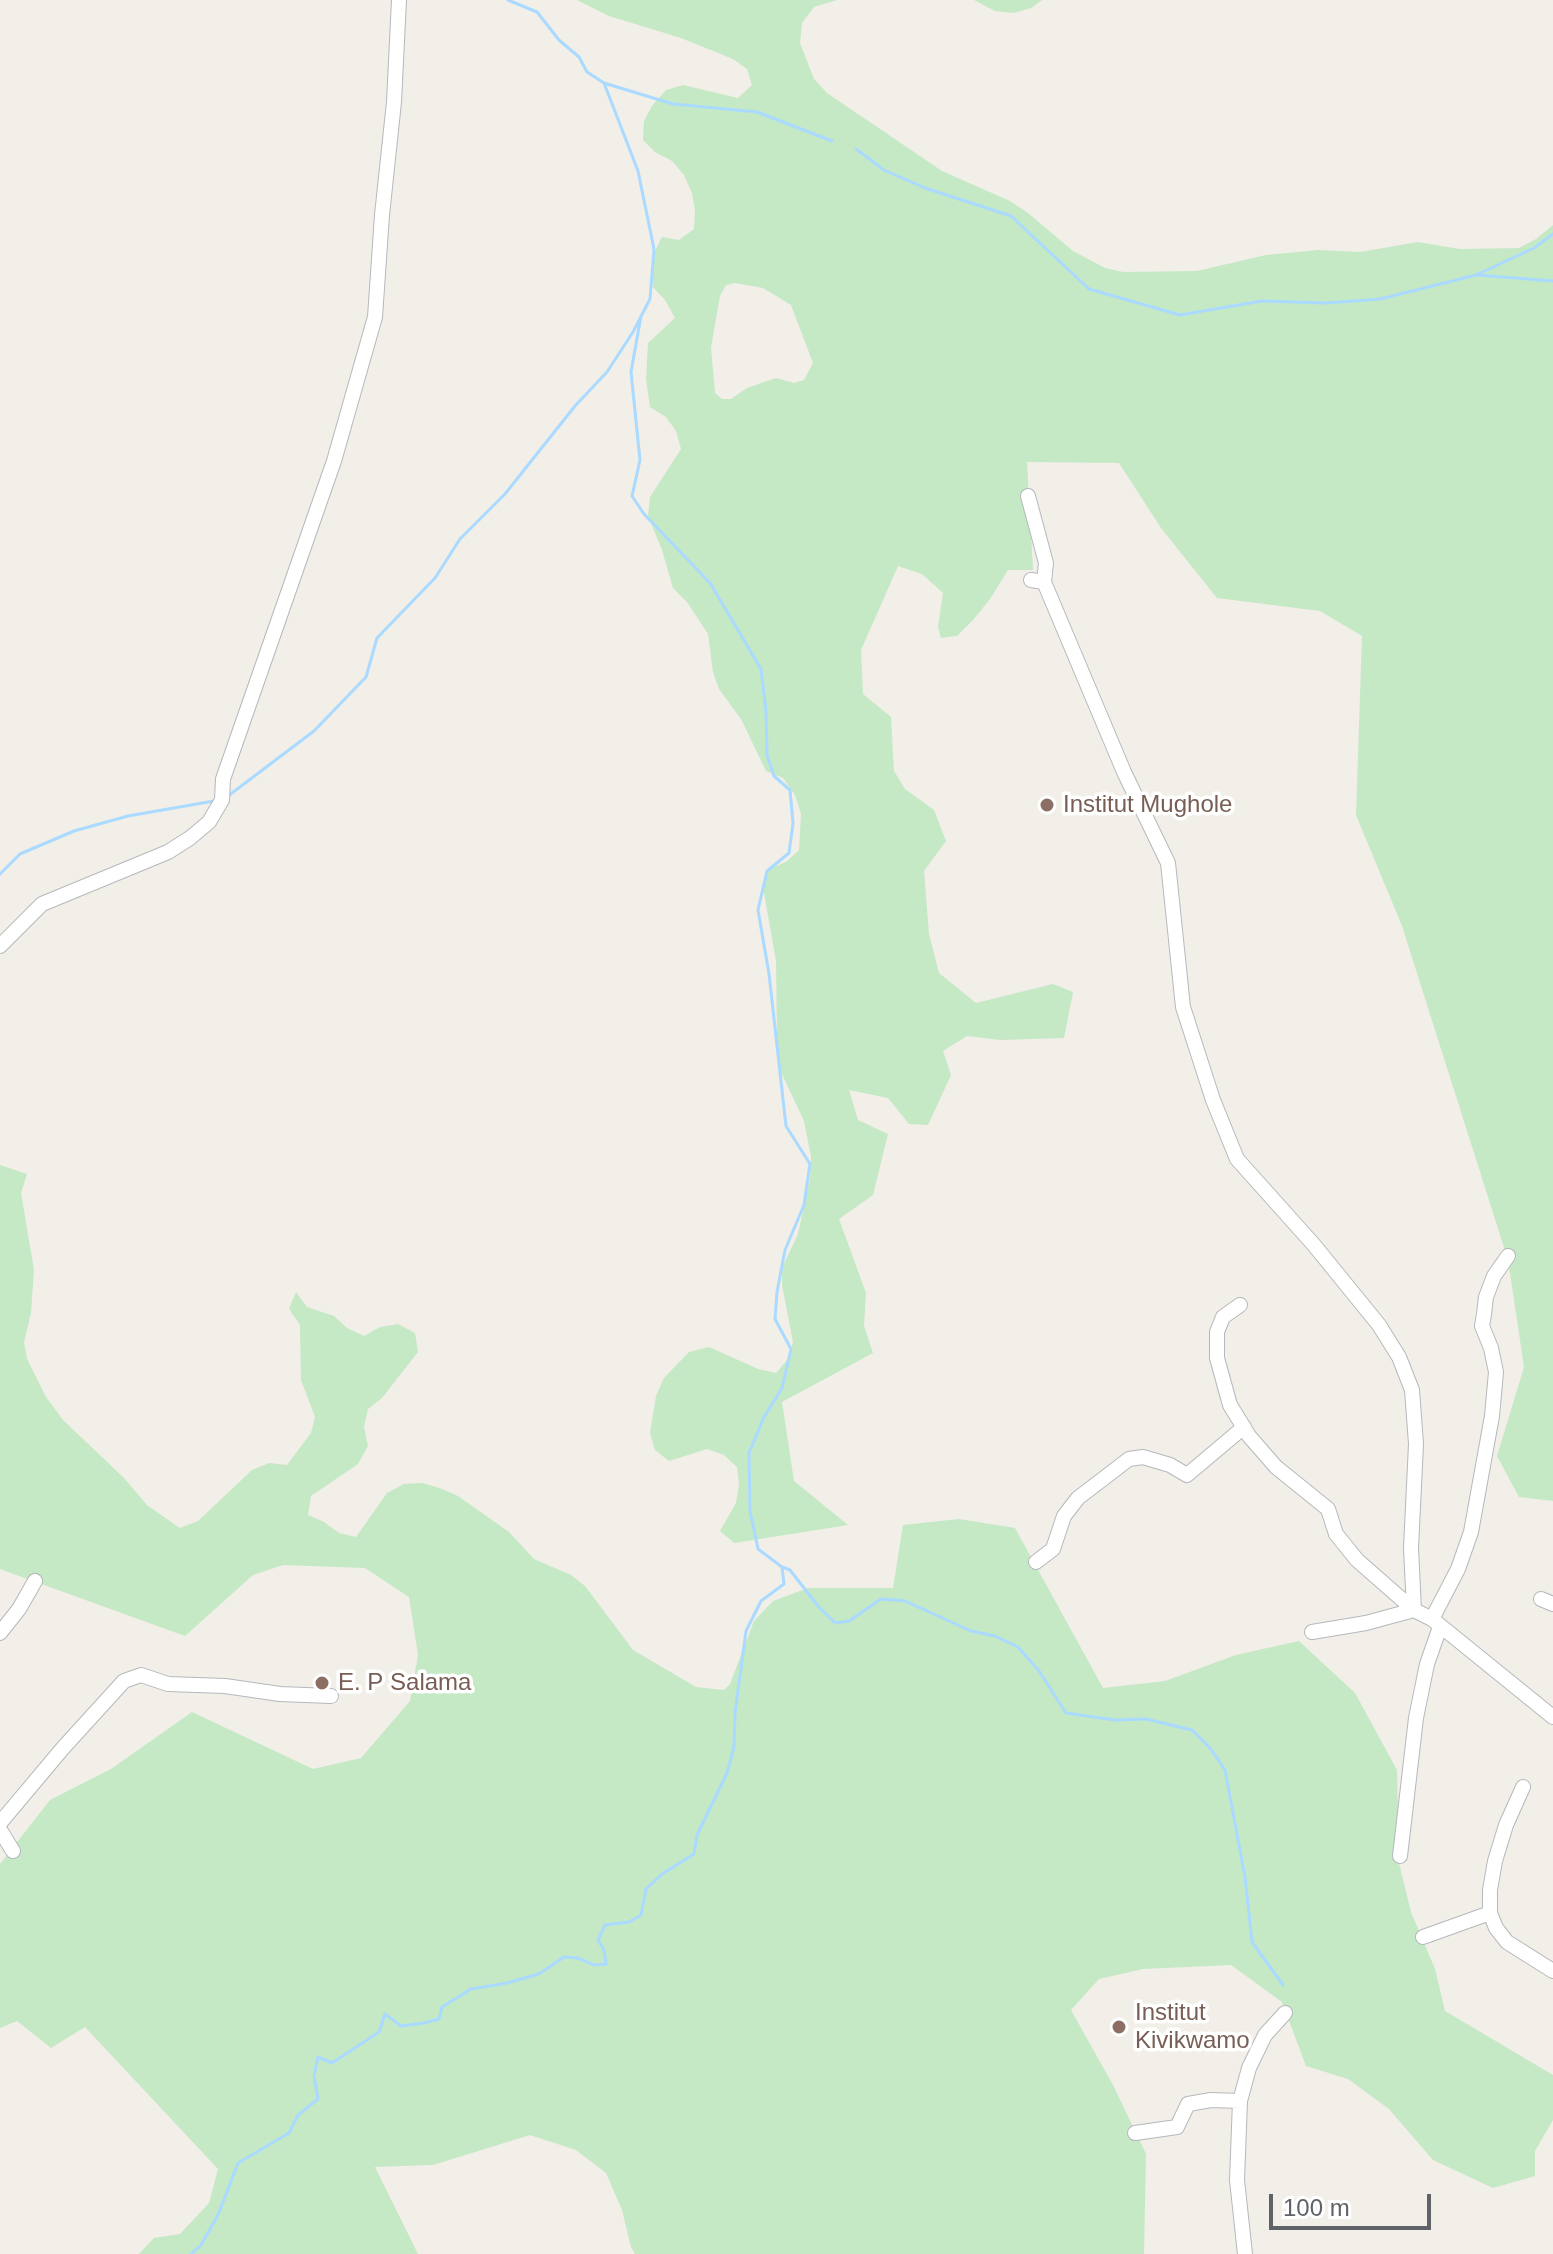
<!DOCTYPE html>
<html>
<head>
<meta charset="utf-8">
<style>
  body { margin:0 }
  #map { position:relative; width:1553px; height:2254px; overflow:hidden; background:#f1efe8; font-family:Arial,sans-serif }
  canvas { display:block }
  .scale { position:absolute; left:1269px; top:2194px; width:162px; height:36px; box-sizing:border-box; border:4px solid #5f6368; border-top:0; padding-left:10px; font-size:24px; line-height:28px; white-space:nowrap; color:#5f6368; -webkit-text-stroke:6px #fff; paint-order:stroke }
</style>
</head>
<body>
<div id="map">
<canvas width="1553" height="2254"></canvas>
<div class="scale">100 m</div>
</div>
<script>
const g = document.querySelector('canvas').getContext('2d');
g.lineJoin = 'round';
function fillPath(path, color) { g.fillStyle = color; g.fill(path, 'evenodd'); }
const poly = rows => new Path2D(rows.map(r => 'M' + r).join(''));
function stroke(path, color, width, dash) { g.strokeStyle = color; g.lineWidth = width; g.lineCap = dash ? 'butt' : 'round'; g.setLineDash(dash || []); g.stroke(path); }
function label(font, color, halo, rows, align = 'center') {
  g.font = font + ' Arial,sans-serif'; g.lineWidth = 7; g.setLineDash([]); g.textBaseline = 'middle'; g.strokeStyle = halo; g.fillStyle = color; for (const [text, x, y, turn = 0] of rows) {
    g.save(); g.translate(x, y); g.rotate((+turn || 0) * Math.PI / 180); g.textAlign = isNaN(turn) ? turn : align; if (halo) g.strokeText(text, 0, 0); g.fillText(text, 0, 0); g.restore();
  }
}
const green = poly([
  [577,0,837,0,814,7,802,23,800,43,814,79,827,93,942,171,1010,201,1028,213,1073,251,1105,268,1123,272,1197,271,1266,255,1318,250,1360,252,1418,242,1460,249,1519,248,1536,239,1553,225,1553,1501,1519,1497,1497,1456,1524,1367,1508,1260,1402,926,1356,815,1362,636,1320,611,1217,598,1161,528,1119,463,1027,462,1033,570,1008,570,990,599,973,620,957,636,941,638,938,627,943,593,922,574,898,566,861,650,863,694,891,717,894,771,905,789,934,810,946,841,924,871,929,934,939,973,976,1003,1053,984,1073,992,1064,1038,1000,1040,967,1036,943,1051,951,1075,928,1125,909,1124,888,1098,849,1090,858,1120,888,1134,873,1195,839,1219,866,1293,864,1326,873,1353,782,1402,794,1481,848,1525,734,1543,720,1531,736,1503,739,1485,737,1467,724,1455,707,1449,669,1461,655,1450,650,1433,656,1396,664,1378,689,1352,709,1347,758,1369,776,1373,788,1359,793,1342,782,1285,782,1268,798,1234,810,1179,811,1156,804,1121,781,1072,777,1037,776,961,763,887,769,869,786,862,799,850,801,814,795,795,783,778,766,771,741,719,719,689,713,672,708,634,687,602,673,588,662,550,648,516,650,497,681,449,676,431,666,417,650,407,646,379,648,343,675,318,665,300,653,287,651,270,654,253,662,237,679,240,694,229,695,211,692,193,684,175,672,161,655,152,643,140,644,121,652,106,666,90,683,85,738,98,752,85,747,69,733,59,681,38,609,16],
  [735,283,763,288,791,305,813,363,804,380,794,383,776,378,747,388,731,399,722,399,715,393,711,347,720,296,726,285],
  [974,0,1042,0,1031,8,1014,13,995,11],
  [0,1165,27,1174,21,1193,34,1270,31,1313,24,1342,27,1359,46,1397,63,1420,123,1477,148,1506,180,1528,198,1521,252,1470,269,1463,287,1465,311,1433,315,1417,301,1380,300,1325,289,1309,296,1292,307,1307,334,1316,347,1328,364,1336,380,1327,398,1324,415,1333,418,1352,382,1398,368,1409,364,1427,368,1446,358,1464,311,1496,308,1515,324,1522,339,1533,356,1537,387,1493,404,1484,423,1483,442,1489,458,1496,509,1532,534,1559,571,1575,585,1586,633,1650,696,1687,724,1690,730,1684,754,1621,773,1601,808,1588,893,1588,903,1525,959,1519,1015,1528,1103,1688,1165,1681,1236,1655,1299,1641,1355,1693,1397,1770,1399,1863,1411,1912,1435,1969,1445,2011,1553,2075,1553,2120,1535,2151,1535,2176,1493,2188,1433,2160,1389,2109,1348,2079,1306,2066,1282,2002,1231,1965,1143,1969,1099,1979,1071,2010,1113,2085,1146,2154,1144,2254,635,2254,631,2247,622,2210,606,2173,576,2150,530,2135,433,2165,375,2167,418,2254,139,2254,154,2238,180,2234,209,2203,218,2169,85,2027,51,2048,17,2021,0,2028,0,1864,50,1800,111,1769,192,1712,313,1769,361,1758,410,1701,418,1655,409,1597,365,1568,283,1565,253,1575,185,1636,0,1569]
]);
const stream = poly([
  [508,0,537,12,559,40,579,57,587,72,604,83,673,104,757,112,832,141],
  [856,149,884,170,925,188,1011,216,1089,289,1180,315,1262,301,1326,303,1380,299,1476,275,1534,248,1553,234],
  [1477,275,1553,281],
  [228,796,314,731,366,677,377,638,435,578,460,539,505,494,575,406,607,372,633,332,650,299,654,249,638,171,604,83],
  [0,874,20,854,74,831,128,816,214,801],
  [782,1567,790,1570,818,1606,835,1623,849,1621,881,1599,905,1601,971,1631,995,1636,1018,1647,1039,1671,1066,1713,1115,1720,1146,1719,1192,1730,1210,1748,1225,1770,1245,1877,1252,1942,1283,1985],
  [191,2254,201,2245,218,2215,238,2163,289,2133,298,2115,318,2099,314,2076,318,2057,332,2063,379,2032,385,2014,401,2026,424,2023,439,2019,442,2007,471,1989,507,1983,539,1974,564,1957,578,1958,594,1965,606,1964,604,1950,598,1940,605,1925,629,1922,641,1915,646,1889,662,1874,694,1854,697,1835,727,1773,734,1747,735,1713,746,1631,761,1601,784,1584,782,1567,758,1549,750,1511,749,1453,764,1417,782,1388,791,1349,775,1319,777,1292,785,1250,804,1205,810,1164,786,1126,769,974,758,910,767,871,789,853,793,823,790,790,774,776,767,755,766,711,761,669,710,583,644,514,632,496,640,460,631,372,641,316]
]);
const minor = poly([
  [1028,496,1046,563,1044,582],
  [1031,580,1044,582,1124,772,1168,863,1183,1007,1213,1100,1237,1159,1314,1245,1379,1325,1399,1357,1412,1390,1416,1444,1411,1548,1414,1610,1366,1623,1312,1632],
  [0,946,42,904,168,852,190,838,209,822,222,800,223,779,334,461,375,317,382,215,394,102,399,0],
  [1240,1305,1223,1317,1217,1332,1217,1358,1230,1405,1249,1436,1276,1467,1328,1509,1336,1534,1357,1560,1414,1610,1432,1619,1553,1717],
  [1036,1562,1053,1549,1064,1516,1078,1498,1129,1459,1143,1457,1170,1465,1187,1475,1244,1427],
  [1541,1599,1553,1604],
  [1432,1619,1458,1569,1471,1532,1492,1416,1496,1372,1491,1348,1482,1326,1484,1314,1486,1297,1494,1276,1508,1256],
  [0,1633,19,1609,35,1581],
  [1523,1787,1506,1825,1495,1861,1490,1890,1490,1913,1496,1928,1507,1942,1553,1971],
  [0,1823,63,1748,124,1681,141,1675,168,1684,225,1686,280,1694,331,1696],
  [0,1830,13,1851],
  [1400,1856,1416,1718,1427,1664,1440,1627],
  [1423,1937,1490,1913],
  [1135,2133,1177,2127,1188,2104,1211,2100,1240,2101],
  [1245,2254,1237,2180,1240,2101,1249,2068,1265,2035,1285,2013]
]);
const markers = [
  [1047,805,8,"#8d6e63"],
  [322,1683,8,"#8d6e63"],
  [1119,2027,8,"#8d6e63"]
];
const educationNames = [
  ["Institut Mughole",1063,805],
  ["E. P Salama",338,1683],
  ["Institut",1135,2013],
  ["Kivikwamo",1135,2041]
];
fillPath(green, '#c5e8c5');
stroke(stream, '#aadaff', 3);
stroke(minor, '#b5b8bc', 16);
stroke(minor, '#fff', 14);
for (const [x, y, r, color] of markers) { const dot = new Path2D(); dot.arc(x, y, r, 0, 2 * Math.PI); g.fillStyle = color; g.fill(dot); stroke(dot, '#fff', 3); }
label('24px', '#785e54', '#fff', educationNames, 'left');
</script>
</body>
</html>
